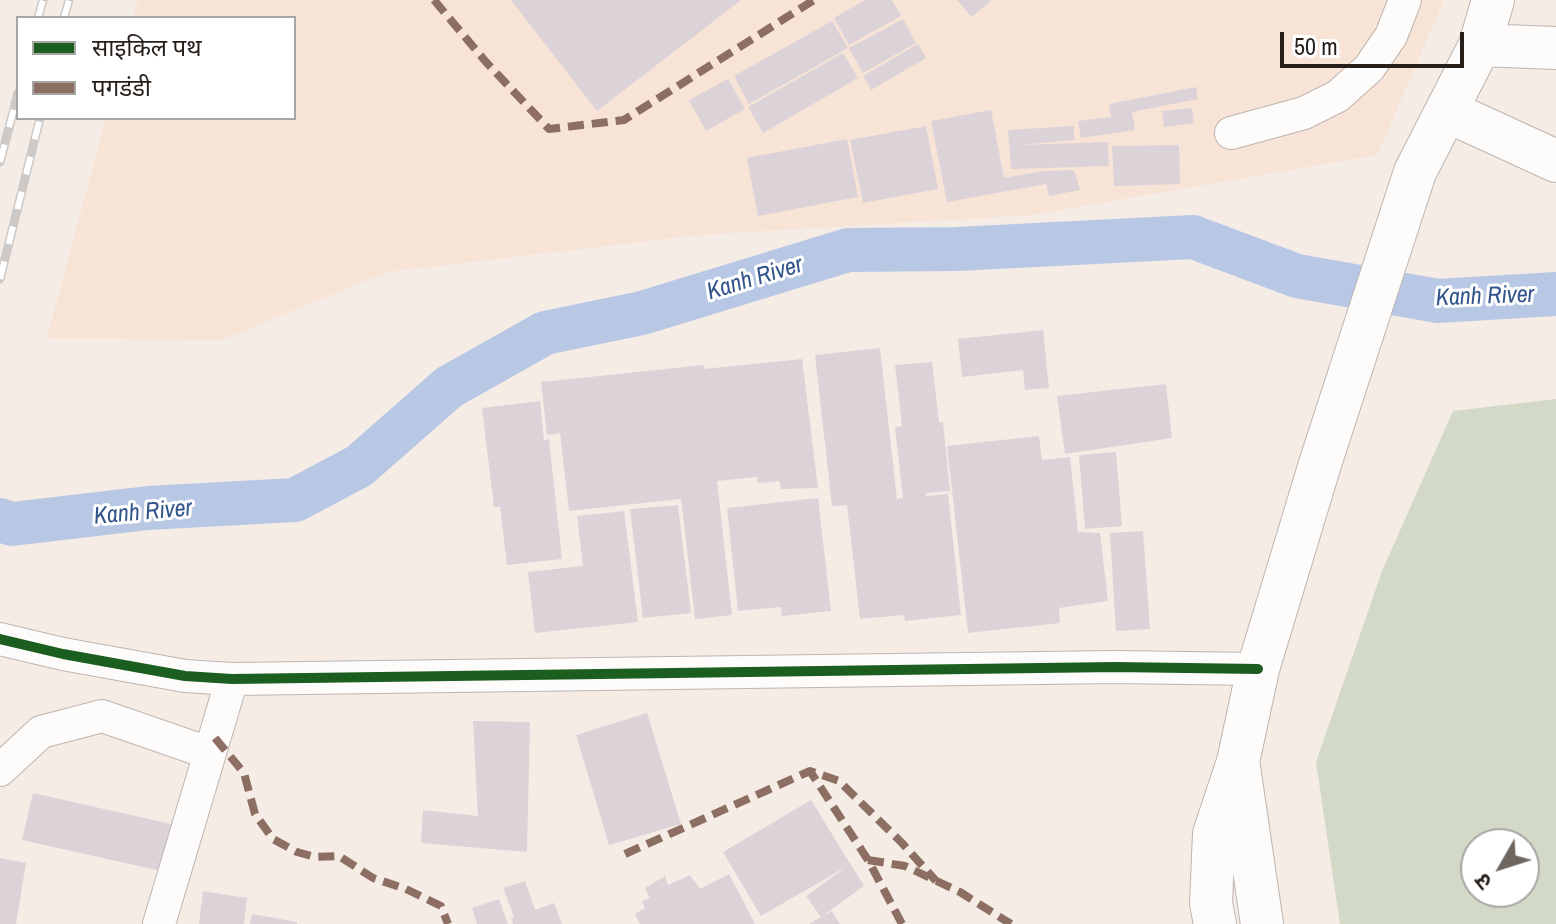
<!DOCTYPE html>
<html>
<head>
<meta charset="utf-8">
<style>
  body { margin:0 }
  #map { position:relative; width:1556px; height:924px; overflow:hidden; background:#f6ece6; font-family:"Archivo Narrow","Noto Sans Devanagari",sans-serif }
  canvas { display:block }
  .legend { position:absolute; left:16px; top:16px; width:280px; height:104px; box-sizing:border-box; background:#fff; border:2px solid #a8a5a3; margin:0; padding:10px 14px; list-style:none; font-size:24px; color:#261e19 }
  .legend li { display:flex; align-items:center; gap:16px; height:40px }
  .legend b { width:40px; border:2px solid #a8a5a3 }
  .north { position:absolute; left:1460px; top:828px; width:80px; height:80px; box-sizing:border-box; background:#fff; border:2px solid #a8a5a3; border-radius:50%; rotate:231deg; font-size:22px; font-weight:700; line-height:32px; text-align:center; color:#261e19 }
  .north::after { content:''; display:block; margin:auto; width:28px; height:36px; background:#6f6661; clip-path:polygon(50% 0,100% 100%,50% 72%,0 100%) }
  .scale { position:absolute; left:1280px; top:32px; width:184px; height:36px; box-sizing:border-box; border:4px solid #261e19; border-top:0; padding-left:10px; font-size:24px; line-height:28px; white-space:nowrap; color:#261e19; -webkit-text-stroke:6px #fff; paint-order:stroke }
</style>
</head>
<body>
<div id="map">
<canvas width="1556" height="924"></canvas>
<ul class="legend">
<li><b style="height:10px;background:#1b5e20"></b>साइकिल पथ</li>
<li><b style="height:10px;background:#8d6e63"></b>पगडंडी</li>
</ul>
<div class="north">उ</div>
<div class="scale">50 m</div>
</div>
<script>
const g = document.querySelector('canvas').getContext('2d');
g.lineJoin = 'round';
function fillPath(path, color) { g.fillStyle = color; g.fill(path, 'evenodd'); }
const poly = rows => new Path2D(rows.map(r => 'M' + r).join(''));
function stroke(path, color, width, dash) { g.strokeStyle = color; g.lineWidth = width; g.lineCap = dash ? 'butt' : 'round'; g.setLineDash(dash || []); g.stroke(path); }
function label(font, color, halo, rows, align = 'center') {
  g.font = font + ' "Archivo Narrow",sans-serif'; g.lineWidth = 6; g.setLineDash([]); g.textBaseline = 'middle'; g.strokeStyle = halo; g.fillStyle = color; for (const [text, x, y, turn = 0] of rows) {
    g.save(); g.translate(x, y); g.rotate((+turn || 0) * Math.PI / 180); g.textAlign = isNaN(turn) ? turn : align; if (halo) g.strokeText(text, 0, 0); g.fillText(text, 0, 0); g.restore();
  }
}
const built = poly([
  [138,0,1444,0,1377,155,1032,215,700,235,387,272,222,340,47,338,106,118,294,118,294,18,133,18]
]);
const green = poly([
  [1556,399,1556,924,1340,924,1316,762,1382,571,1453,411],
  [1476,844,1524,844,1524,892,1476,892]
]);
const river = poly([
  [0,520,12,524,148,508,295,500,359,466,449,387,545,333,642,313,848,250,957,249,1193,237,1297,276,1438,301,1556,294]
]);
const building = poly([
  [511,0,741,0,597,111],
  [865,0,892,0,901,16,849,45,834,18],
  [957,0,992,0,972,17],
  [903,19,916,43,863,73,849,48],
  [832,21,848,48,749,104,734,76],
  [918,44,926,58,871,90,863,76],
  [843,53,858,78,763,133,748,107],
  [728,79,745,109,706,131,689,100],
  [1196,87,1198,99,1132,112,1135,130,1081,138,1078,121,1111,117,1109,104],
  [1192,108,1194,123,1164,127,1162,111],
  [991,110,1004,178,1044,171,1074,170,1080,190,1049,196,1046,184,947,202,931,121],
  [926,126,938,189,863,203,850,140],
  [1074,126,1074,140,1019,145,1108,142,1109,166,1011,169,1008,130],
  [847,139,858,197,758,216,747,158],
  [1179,145,1180,184,1114,186,1112,146],
  [1043,330,1049,388,1025,390,1023,370,962,377,958,339],
  [880,348,897,499,903,498,895,427,902,426,895,365,932,362,939,422,943,422,950,491,926,493,926,496,948,494,961,615,905,621,904,615,860,619,847,505,832,506,815,355],
  [802,359,818,488,781,489,779,481,758,483,757,477,717,481,732,615,695,619,681,499,569,511,560,433,547,435,541,382,704,365,704,369],
  [1166,384,1172,438,1065,454,1057,396],
  [540,401,544,440,549,439,562,559,507,565,500,507,494,507,482,408],
  [1039,436,1042,460,1070,457,1078,532,1100,533,1108,601,1059,608,1060,623,968,633,947,446],
  [1116,452,1122,526,1085,529,1079,455],
  [818,498,831,611,782,616,781,607,738,611,727,508],
  [678,505,691,613,643,618,630,509],
  [624,511,638,622,535,633,528,572,583,566,577,516],
  [1143,531,1150,629,1116,631,1110,533],
  [647,713,681,824,609,845,576,735],
  [473,721,530,722,527,852,421,843,423,810,478,816],
  [33,793,171,824,161,871,22,840],
  [811,800,864,886,821,917,832,911,840,924,809,924,821,917,806,896,846,867,761,916,723,852],
  [0,858,26,863,16,924,0,924],
  [729,874,755,924,640,924,635,914,645,908,642,901,650,898,645,888,665,876,668,885,690,875,700,889],
  [525,881,535,910,554,903,562,924,513,924,511,918,514,917,503,888],
  [203,891,247,898,244,924,199,924],
  [499,899,508,924,477,924,472,908],
  [252,914,297,922,297,924,250,924]
]);
const minor = poly([
  [1231,133,1304,113,1338,96,1369,68,1391,36,1405,0],
  [0,639,63,654,185,676,232,679,1114,667,1258,669],
  [0,770,41,732,102,716,209,753],
  [159,924,232,679]
]);
const major = poly([
  [1480,45,1556,48],
  [1447,111,1556,161],
  [1239,767,1262,924],
  [1215,924,1211,903,1214,834,1238,762,1258,669,1320,464,1415,172,1480,45,1493,0]
]);
const rail = poly([
  [38,18,43,0],
  [64,18,69,0],
  [0,162,18,93],
  [0,279,40,118]
]);
const quiet = poly([
  [434,0,486,62,549,129,624,120,814,0],
  [215,738,244,773,255,814,273,839,297,852,315,857,339,856,373,878,406,889,441,906,448,924],
  [625,854,810,771],
  [868,860,905,866,960,892,1011,924],
  [902,924,868,860,810,771,839,781,902,843,936,881]
]);
const cycleway = poly([
  [0,639,63,654,185,676,232,679,1114,667,1258,669]
]);
const waterNames = [
  ["Kanh River",755,279,-17],
  ["Kanh River",1485,297,-2],
  ["Kanh River",143,513,-5]
];
fillPath(built, '#f8e3d7');
fillPath(green, '#d3d9c7');
stroke(river, '#b8c8e4', 44);
fillPath(building, '#dcd3d9');
stroke(minor, '#bdb5b0', 34);
stroke(major, '#bdb5b0', 44);
stroke(minor, '#fefcfb', 32);
stroke(major, '#fefcfb', 42);
stroke(rail, '#ccc9c7', 9);
stroke(rail, '#fff', 6, [18]);
stroke(quiet, '#8d6e63', 8, [16, 8]);
stroke(cycleway, '#1b5e20', 10);
label('italic 24px', '#32558b', '#fff', waterNames);
</script>
</body>
</html>
